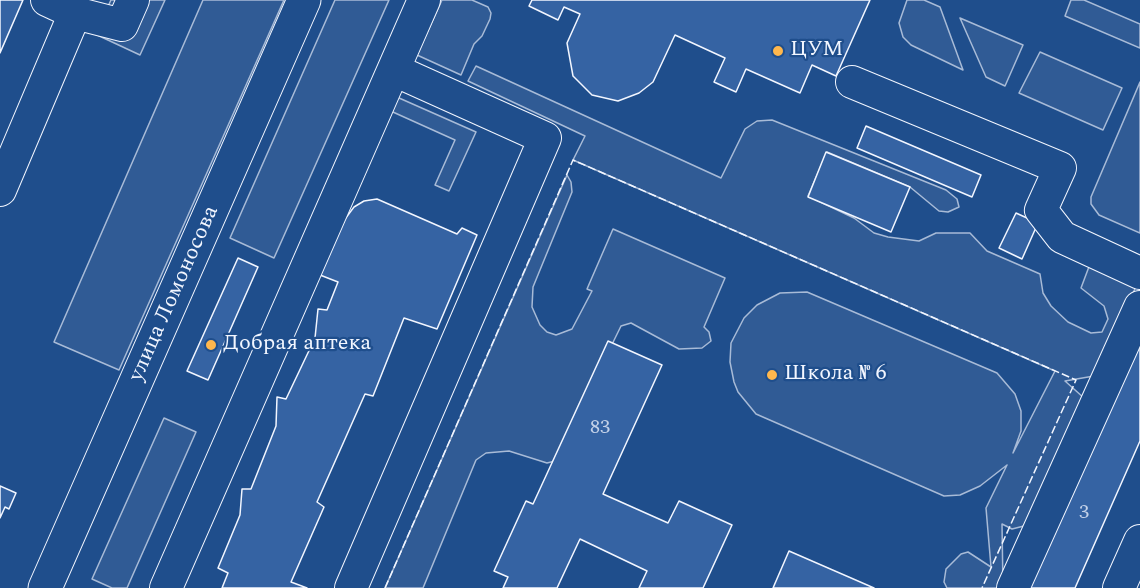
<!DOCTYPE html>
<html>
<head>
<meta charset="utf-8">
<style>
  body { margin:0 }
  canvas { display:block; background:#1f4e8c }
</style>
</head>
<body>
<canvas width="1140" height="588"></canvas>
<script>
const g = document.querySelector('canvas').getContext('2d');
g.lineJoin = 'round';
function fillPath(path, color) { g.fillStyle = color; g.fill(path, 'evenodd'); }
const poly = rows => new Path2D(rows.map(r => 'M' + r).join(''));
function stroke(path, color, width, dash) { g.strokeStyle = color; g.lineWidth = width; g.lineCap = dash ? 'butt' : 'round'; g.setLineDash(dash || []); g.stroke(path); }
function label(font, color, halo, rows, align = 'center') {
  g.font = font + ' Spectral,serif'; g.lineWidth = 4.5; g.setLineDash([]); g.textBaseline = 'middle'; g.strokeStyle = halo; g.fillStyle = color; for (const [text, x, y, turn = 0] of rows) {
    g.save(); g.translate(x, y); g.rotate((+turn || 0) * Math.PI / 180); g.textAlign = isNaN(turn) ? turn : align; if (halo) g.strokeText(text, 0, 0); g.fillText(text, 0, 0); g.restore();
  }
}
const built = poly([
  [111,0,165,0,140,55,95,34,111,0],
  [203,0,284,0,119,370,54,342,203,0],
  [335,0,389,0,274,258,230,238,335,0],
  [442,0,472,0,488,7,491,13,490,19,482,36,474,44,461,75,417,55,442,0],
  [907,0,924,0,940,7,963,70,911,45,903,37,899,23,907,0],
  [1071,0,1084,0,1140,24,1140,48,1065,16,1071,0],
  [960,18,1023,45,1005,86,986,77,960,18],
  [1040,52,1122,88,1103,130,1019,93,1040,52],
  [476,66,721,178,745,129,757,121,772,120,946,190,957,199,959,207,948,212,939,211,910,187,827,152,808,196,854,218,874,233,888,237,919,241,936,233,970,233,987,251,1040,274,1043,293,1051,306,1068,322,1091,333,1102,332,1108,319,1104,306,1081,288,1090,264,1140,278,1094,376,1065,381,1084,398,1024,526,1012,529,1002,524,1003,588,947,588,944,582,946,569,961,554,968,552,991,567,986,508,1007,465,980,486,960,495,944,496,756,414,738,392,734,382,730,362,731,343,744,318,757,305,780,293,807,292,997,373,1015,394,1021,411,1021,431,1013,453,1055,371,573,160,585,136,468,81,476,66],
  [1140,82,1140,233,1099,215,1091,204,1091,197,1140,82],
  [390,94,476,132,449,191,435,185,455,140,384,108,390,94],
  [567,175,571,182,572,192,533,287,532,307,540,325,547,332,556,335,572,329,592,291,587,289,613,229,725,278,704,327,709,332,711,341,702,348,679,349,631,323,621,326,555,461,547,463,509,451,486,453,476,460,423,588,385,588,567,175],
  [164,418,196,432,127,588,112,588,92,579,164,418]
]);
const building = poly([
  [0,0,23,0,0,53,0,0],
  [532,0,870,0,836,76,812,65,800,93,746,69,736,92,714,82,725,58,675,35,653,82,639,93,618,101,592,95,573,76,567,43,580,14,564,7,558,20,529,6,532,0],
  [866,126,981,175,972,197,857,148,866,126],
  [826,152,910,187,891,232,808,197,826,152],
  [377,199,457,234,462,228,477,235,437,329,404,318,373,396,365,394,317,502,324,507,291,582,307,588,222,588,228,573,218,568,240,515,242,489,251,489,276,426,277,397,286,399,315,338,318,309,327,310,338,282,320,275,345,219,354,207,364,201,377,199],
  [1016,213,1038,223,1022,259,999,248,1016,213],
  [238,258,258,267,208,380,187,371,238,258],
  [1140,331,1140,441,1075,588,1027,588,1140,331],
  [608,341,662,365,603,494,668,523,679,501,732,525,703,588,639,588,647,571,580,539,557,588,503,588,508,577,494,571,526,501,533,504,608,341],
  [0,486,16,493,9,509,5,507,0,518,0,486],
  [789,551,874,588,773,588,789,551]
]);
const minor = poly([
  [47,0,75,13,122,25,133,0],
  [852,82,1060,168,1041,210,1062,237,1140,273],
  [0,190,75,13],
  [166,588,424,0],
  [351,588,545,138,394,70],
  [1013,588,1140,307],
  [1119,588,1140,541]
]);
const major = poly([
  [45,588,304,0]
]);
const fence = poly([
  [385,588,573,160,1076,380,982,588]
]);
const markers = [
  [778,51,6,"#ffb74d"],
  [211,345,6,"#ffb74d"],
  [772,375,6,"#ffb74d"]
];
const numberNames = [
  ["83",600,429],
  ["3",1084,514]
];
const poiNames = [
  ["ЦУМ",790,51],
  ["Добрая аптека",223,345],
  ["Школа № 6",784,375]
];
const streetNames = [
  ["улица Ломоносова",175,294,-66]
];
fillPath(built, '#305b95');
stroke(built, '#a8bbd7', 1.5);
fillPath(building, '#3563a3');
stroke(building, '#f2f6ff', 1.5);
stroke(minor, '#f2f6ff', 34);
stroke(major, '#f2f6ff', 35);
stroke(minor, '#1f4e8c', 32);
stroke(major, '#1f4e8c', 33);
stroke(fence, '#f2f6ff', 1.5, [8, 3]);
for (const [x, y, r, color] of markers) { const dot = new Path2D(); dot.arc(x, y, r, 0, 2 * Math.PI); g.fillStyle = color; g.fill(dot); stroke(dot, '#1f4e8c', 2); }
label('20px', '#c3d1e8', null, numberNames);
label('22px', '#f2f6ff', '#1f4e8c', poiNames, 'left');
label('22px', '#f2f6ff', '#1f4e8c', streetNames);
</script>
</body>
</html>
